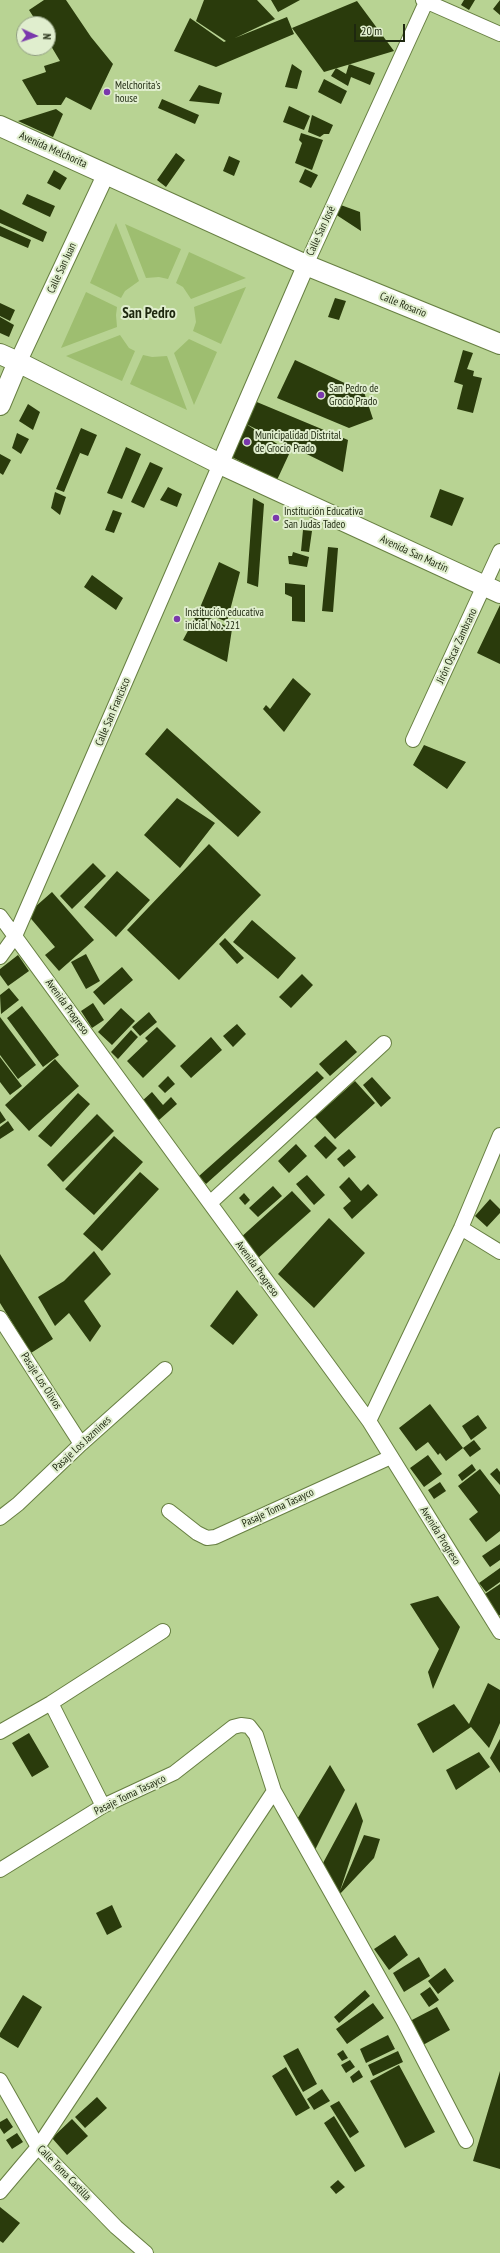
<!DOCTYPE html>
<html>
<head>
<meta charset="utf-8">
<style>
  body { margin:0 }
  #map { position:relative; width:500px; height:2253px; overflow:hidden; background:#b8d393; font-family:"PT Sans Narrow",sans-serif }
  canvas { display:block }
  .north { position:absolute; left:16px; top:16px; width:40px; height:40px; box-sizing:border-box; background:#e0eece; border:1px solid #929f82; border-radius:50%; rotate:93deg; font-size:11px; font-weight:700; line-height:16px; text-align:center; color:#1e280f }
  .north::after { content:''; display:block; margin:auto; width:14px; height:18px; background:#7a38ac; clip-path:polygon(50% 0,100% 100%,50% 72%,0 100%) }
  .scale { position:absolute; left:354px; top:24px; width:51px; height:18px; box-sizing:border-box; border:2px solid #1e280f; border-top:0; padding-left:5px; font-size:12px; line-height:14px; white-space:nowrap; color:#1e280f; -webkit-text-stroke:3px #e0eece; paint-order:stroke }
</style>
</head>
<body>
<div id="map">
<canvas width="500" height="2253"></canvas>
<div class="north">N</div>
<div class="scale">20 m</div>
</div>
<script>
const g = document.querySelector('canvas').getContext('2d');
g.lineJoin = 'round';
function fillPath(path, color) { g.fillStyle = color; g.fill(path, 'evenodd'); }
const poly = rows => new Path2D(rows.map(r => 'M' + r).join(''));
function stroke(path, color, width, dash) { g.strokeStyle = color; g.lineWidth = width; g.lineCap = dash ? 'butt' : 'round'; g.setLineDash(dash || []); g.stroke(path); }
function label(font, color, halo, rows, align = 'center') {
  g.font = font + ' "PT Sans Narrow",sans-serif'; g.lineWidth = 4; g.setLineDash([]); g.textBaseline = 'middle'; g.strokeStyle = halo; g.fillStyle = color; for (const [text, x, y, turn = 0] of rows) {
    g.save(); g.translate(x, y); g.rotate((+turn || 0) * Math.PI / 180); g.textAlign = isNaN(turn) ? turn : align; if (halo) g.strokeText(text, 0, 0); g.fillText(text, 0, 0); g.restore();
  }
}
const green = poly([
  [116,223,139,281,125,291,121,298,90,283],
  [125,224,181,249,168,279,159,277,146,278],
  [189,252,246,278,191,299,183,287,176,283],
  [246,287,221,344,193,331,196,322,194,307],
  [86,292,117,307,116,315,117,327,61,348],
  [120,335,129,348,135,351,122,381,66,356],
  [189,339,217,352,194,405,174,353],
  [143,355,152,357,167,356,187,410,130,384]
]);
const building = poly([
  [44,0,66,0,91,37,113,64,91,110,66,97,61,105,37,105,22,80,46,72,44,66,60,61,48,41,48,24,38,24,29,10],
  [204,0,257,0,275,19,235,38,287,17,294,34,216,67,174,51,190,18,224,42,226,41,196,21],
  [271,0,300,0,278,12],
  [464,0,475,0,469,10,461,5],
  [500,0,500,15,493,9],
  [357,1,394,51,324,72,292,28],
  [292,64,302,71,297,89,285,87],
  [349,64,375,73,370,85,351,77,348,86,331,76,336,68,346,74],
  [324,79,347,91,341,104,318,92],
  [199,85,222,93,219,104,189,101],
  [162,99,199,115,195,124,158,108],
  [289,106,310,116,304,130,283,122],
  [56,109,63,114,53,137,18,121],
  [312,115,333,125,329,134,324,134,320,137,308,132],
  [301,133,323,140,312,170,295,163,302,143,299,140],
  [176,153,185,160,166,187,157,180],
  [229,156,240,161,234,176,223,171],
  [305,169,318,175,311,188,299,182],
  [54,170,67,178,60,190,47,183],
  [27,194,55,206,50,217,22,204],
  [338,204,360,212,361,231,335,214],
  [0,209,47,232,43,242,0,223],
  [0,226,31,240,28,248,0,236],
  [335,298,346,301,339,320,328,317],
  [0,303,15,310,10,321,0,316],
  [0,317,14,325,9,337,0,333],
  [463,350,473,353,467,369,474,371,473,376,482,378,473,413,457,409,463,385,454,382],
  [295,360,364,392,373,419,349,428,277,398],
  [252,400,348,440,343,472,246,424,290,452,277,480,230,456],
  [28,404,40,412,33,430,19,421],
  [81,428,97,435,88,456,75,451,80,453,64,492,56,489],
  [17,433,29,439,21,454,12,448],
  [126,447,141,454,122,499,107,493],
  [0,454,11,460,3,475,0,473],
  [150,462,163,468,144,508,131,502],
  [168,487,182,494,177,507,160,500],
  [440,489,464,498,452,526,430,517],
  [55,492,66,497,60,515,51,508],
  [253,498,264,504,258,587,247,583],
  [113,510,122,513,114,533,105,530],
  [303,530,312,531,309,552,301,551],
  [328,547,338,548,333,612,322,611],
  [293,552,309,557,307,567,289,564,288,556,292,556],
  [219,562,240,572,227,622,199,610],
  [92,575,123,598,116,610,84,587],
  [285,583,305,585,305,622,292,621,292,597,285,594],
  [500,605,500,664,477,653],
  [198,612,232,629,227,662,183,640],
  [293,678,311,694,284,732,263,709,266,705,270,709],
  [167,728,261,812,238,837,145,754],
  [424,745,466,762,447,789,413,765],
  [177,798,215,823,180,868,144,835],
  [209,844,261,895,179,980,127,930],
  [93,863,106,876,72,909,60,896],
  [117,871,150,900,116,937,84,907],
  [52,892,94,940,59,971,45,955,55,947,27,914],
  [252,920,296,958,278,979,233,942],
  [225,938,244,958,237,964,219,944],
  [86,954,100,981,86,989,71,962],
  [18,955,29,971,8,986,0,975,0,969],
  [122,967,133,980,104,1005,93,992],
  [302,974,313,985,291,1008,279,997],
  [9,988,19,1000,1,1014,0,995],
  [93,1003,104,1020,92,1028,81,1011],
  [22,1006,59,1055,43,1067,7,1018],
  [121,1008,135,1021,112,1045,98,1032],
  [149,1012,157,1022,140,1036,132,1027],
  [0,1017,36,1065,18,1079,0,1055],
  [237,1024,246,1034,233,1047,223,1036],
  [157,1027,176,1046,143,1078,127,1061,148,1041,145,1038],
  [131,1030,138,1037,118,1059,111,1052],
  [211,1037,222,1050,191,1078,180,1066],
  [346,1040,357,1052,330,1076,319,1064],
  [0,1057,22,1086,10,1095,0,1082],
  [55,1059,79,1086,29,1131,5,1105],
  [317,1071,324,1078,206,1184,199,1176],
  [168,1076,175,1084,165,1093,158,1086],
  [372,1077,391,1098,381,1107,363,1085],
  [355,1081,375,1103,335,1139,315,1117],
  [152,1092,163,1105,171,1097,177,1104,159,1120,142,1101],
  [78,1093,90,1104,51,1147,38,1136],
  [0,1111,6,1120,0,1124],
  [97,1114,114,1131,63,1182,47,1165],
  [8,1121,14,1130,0,1139,0,1127],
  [114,1136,143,1162,94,1215,65,1189],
  [325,1136,337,1148,326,1159,314,1146],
  [296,1144,307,1156,289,1173,278,1161],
  [349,1149,356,1157,344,1167,337,1159],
  [140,1172,159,1189,102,1251,83,1234],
  [307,1175,325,1195,314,1205,296,1184],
  [349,1177,361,1191,368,1184,378,1195,352,1219,343,1208,351,1201,339,1187],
  [273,1186,282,1196,258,1217,249,1208],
  [292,1191,311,1211,257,1259,239,1239],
  [244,1193,250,1200,245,1205,239,1198],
  [490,1199,500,1209,500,1213,487,1227,475,1216],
  [329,1218,365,1253,314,1308,278,1274],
  [94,1251,111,1274,84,1301,101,1326,90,1342,69,1313,55,1326,38,1297,64,1281],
  [0,1254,53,1339,31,1353,0,1303],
  [237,1290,258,1315,233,1345,210,1326],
  [430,1404,463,1448,446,1461,440,1453,438,1455,428,1442,416,1451,399,1428],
  [478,1415,487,1428,471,1440,462,1426],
  [474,1440,481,1449,470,1457,463,1448],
  [428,1455,442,1474,424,1487,410,1468],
  [472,1464,476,1470,462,1481,458,1475],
  [497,1468,500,1472,500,1485,490,1474],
  [480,1469,500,1495,500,1531,486,1542,469,1519,478,1512,458,1486],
  [440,1482,446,1491,434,1499,428,1490],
  [500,1544,500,1560,490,1567,482,1556],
  [500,1568,500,1582,486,1592,479,1583],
  [500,1584,500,1615,496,1617,482,1596],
  [438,1596,460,1627,433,1689,428,1672,439,1649,410,1604],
  [488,1683,500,1690,500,1723,489,1748,471,1727,433,1753,417,1724,454,1704,469,1724],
  [29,1733,49,1767,32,1777,12,1743],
  [500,1739,500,1773,490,1758],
  [479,1752,490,1767,456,1790,446,1770],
  [330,1765,345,1790,314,1852,296,1821],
  [356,1802,363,1821,340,1891,364,1835,380,1839,374,1858,339,1895,323,1863],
  [112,1905,122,1927,107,1935,96,1913],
  [395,1935,408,1955,389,1970,374,1949],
  [419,1957,430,1976,404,1992,393,1973],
  [445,1968,454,1981,438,1994,428,1981],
  [430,1987,439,2000,429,2007,420,1994],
  [365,1990,370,1996,339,2023,334,2017],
  [23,1995,42,2007,18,2048,0,2037,0,2033],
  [373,2003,384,2018,347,2044,336,2029],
  [437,2007,450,2030,423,2045,410,2021],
  [388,2035,395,2049,366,2063,360,2049],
  [298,2048,317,2084,303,2092,283,2056],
  [343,2050,348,2058,342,2061,337,2054],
  [398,2051,403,2062,373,2076,368,2065],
  [350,2060,355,2067,346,2073,341,2065],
  [399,2065,435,2132,405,2148,370,2081],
  [286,2067,310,2108,296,2116,272,2076],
  [359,2070,363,2077,353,2083,350,2077],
  [500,2071,500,2169,473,2161],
  [322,2089,330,2101,314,2110,307,2099],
  [97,2097,107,2108,85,2128,75,2117],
  [339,2101,359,2132,350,2138,330,2106],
  [334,2116,365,2166,355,2172,324,2123],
  [7,2118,13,2127,4,2134,0,2128,0,2122],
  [72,2119,88,2136,67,2155,52,2138],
  [17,2133,23,2142,12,2149,6,2140],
  [338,2180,345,2187,336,2194,330,2187],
  [0,2207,20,2223,3,2243,0,2241]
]);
const minor = poly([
  [423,0,500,34],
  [306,265,427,0],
  [413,740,500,551],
  [0,916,369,1421,500,1632],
  [0,957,15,936,220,464],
  [210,1203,384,1043],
  [461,1228,500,1252],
  [0,1318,81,1444],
  [369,1421,461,1228,500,1135],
  [169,1511,197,1533,207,1538,215,1537,391,1457],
  [0,1518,18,1504,81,1444,165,1369],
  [51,1703,103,1806],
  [0,1732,51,1703,163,1631],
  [0,1870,103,1806,174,1773,233,1727,241,1725,249,1726,256,1735,274,1791,403,2020,466,2141],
  [0,2080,38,2147,116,2227,146,2253],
  [0,2192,38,2147,274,1791]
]);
const tertiary = poly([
  [18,362,106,174],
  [220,464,306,265]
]);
const secondary = poly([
  [0,126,306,265,500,344],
  [0,354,18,362,220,464,500,593],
  [0,405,18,362]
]);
const markers = [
  [107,92,4,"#7a38ac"],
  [321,395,4,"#7a38ac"],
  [247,442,4,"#7a38ac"],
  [276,518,4,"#7a38ac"],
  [177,619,4,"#7a38ac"]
];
const poiNames = [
  ["Melchorita's",115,86],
  ["house",115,99],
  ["San Pedro de",329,389],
  ["Grocio Prado",329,402],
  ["Municipalidad Distrital",255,436],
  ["de Grocio Prado",255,449],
  ["Institución Educativa",284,512],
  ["San Judas Tadeo",284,525],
  ["Institución educativa",185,613],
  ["inicial No. 221",185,626]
];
const streetNames = [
  ["Avenida Melchorita",53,150,24],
  ["Calle San José",321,231,-65],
  ["Calle San Juan",62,268,-65],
  ["Calle Rosario",403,305,22],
  ["Avenida San Martín",414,554,25],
  ["Jirón Oscar Zambrano",457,646,-65],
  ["Calle San Francisco",113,712,-67],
  ["Avenida Progreso",67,1007,54],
  ["Avenida Progreso",257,1269,54],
  ["Pasaje Los Olivos",41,1381,57],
  ["Pasaje Los Jazmines",82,1444,-43],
  ["Pasaje Toma Tasayco",278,1508,-25],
  ["Avenida Progreso",440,1536,58],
  ["Pasaje Toma Tasayco",130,1795,-26],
  ["Calle Toma Castilla",64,2173,46]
];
const districtNames = [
  ["San Pedro",149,314]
];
fillPath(green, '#9ebe70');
fillPath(building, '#2a3b0c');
stroke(minor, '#677f42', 16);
stroke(tertiary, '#677f42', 19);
stroke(secondary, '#677f42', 22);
stroke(minor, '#fff', 14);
stroke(tertiary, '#fff', 17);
stroke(secondary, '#fff', 20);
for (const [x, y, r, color] of markers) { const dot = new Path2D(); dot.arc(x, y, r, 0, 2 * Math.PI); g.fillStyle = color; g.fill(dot); stroke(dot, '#e0eece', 1.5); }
label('11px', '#1e280f', '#e0eece', poiNames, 'left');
label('11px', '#1e280f', '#e0eece', streetNames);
label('bold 15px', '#1e280f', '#e0eece', districtNames);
</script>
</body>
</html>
